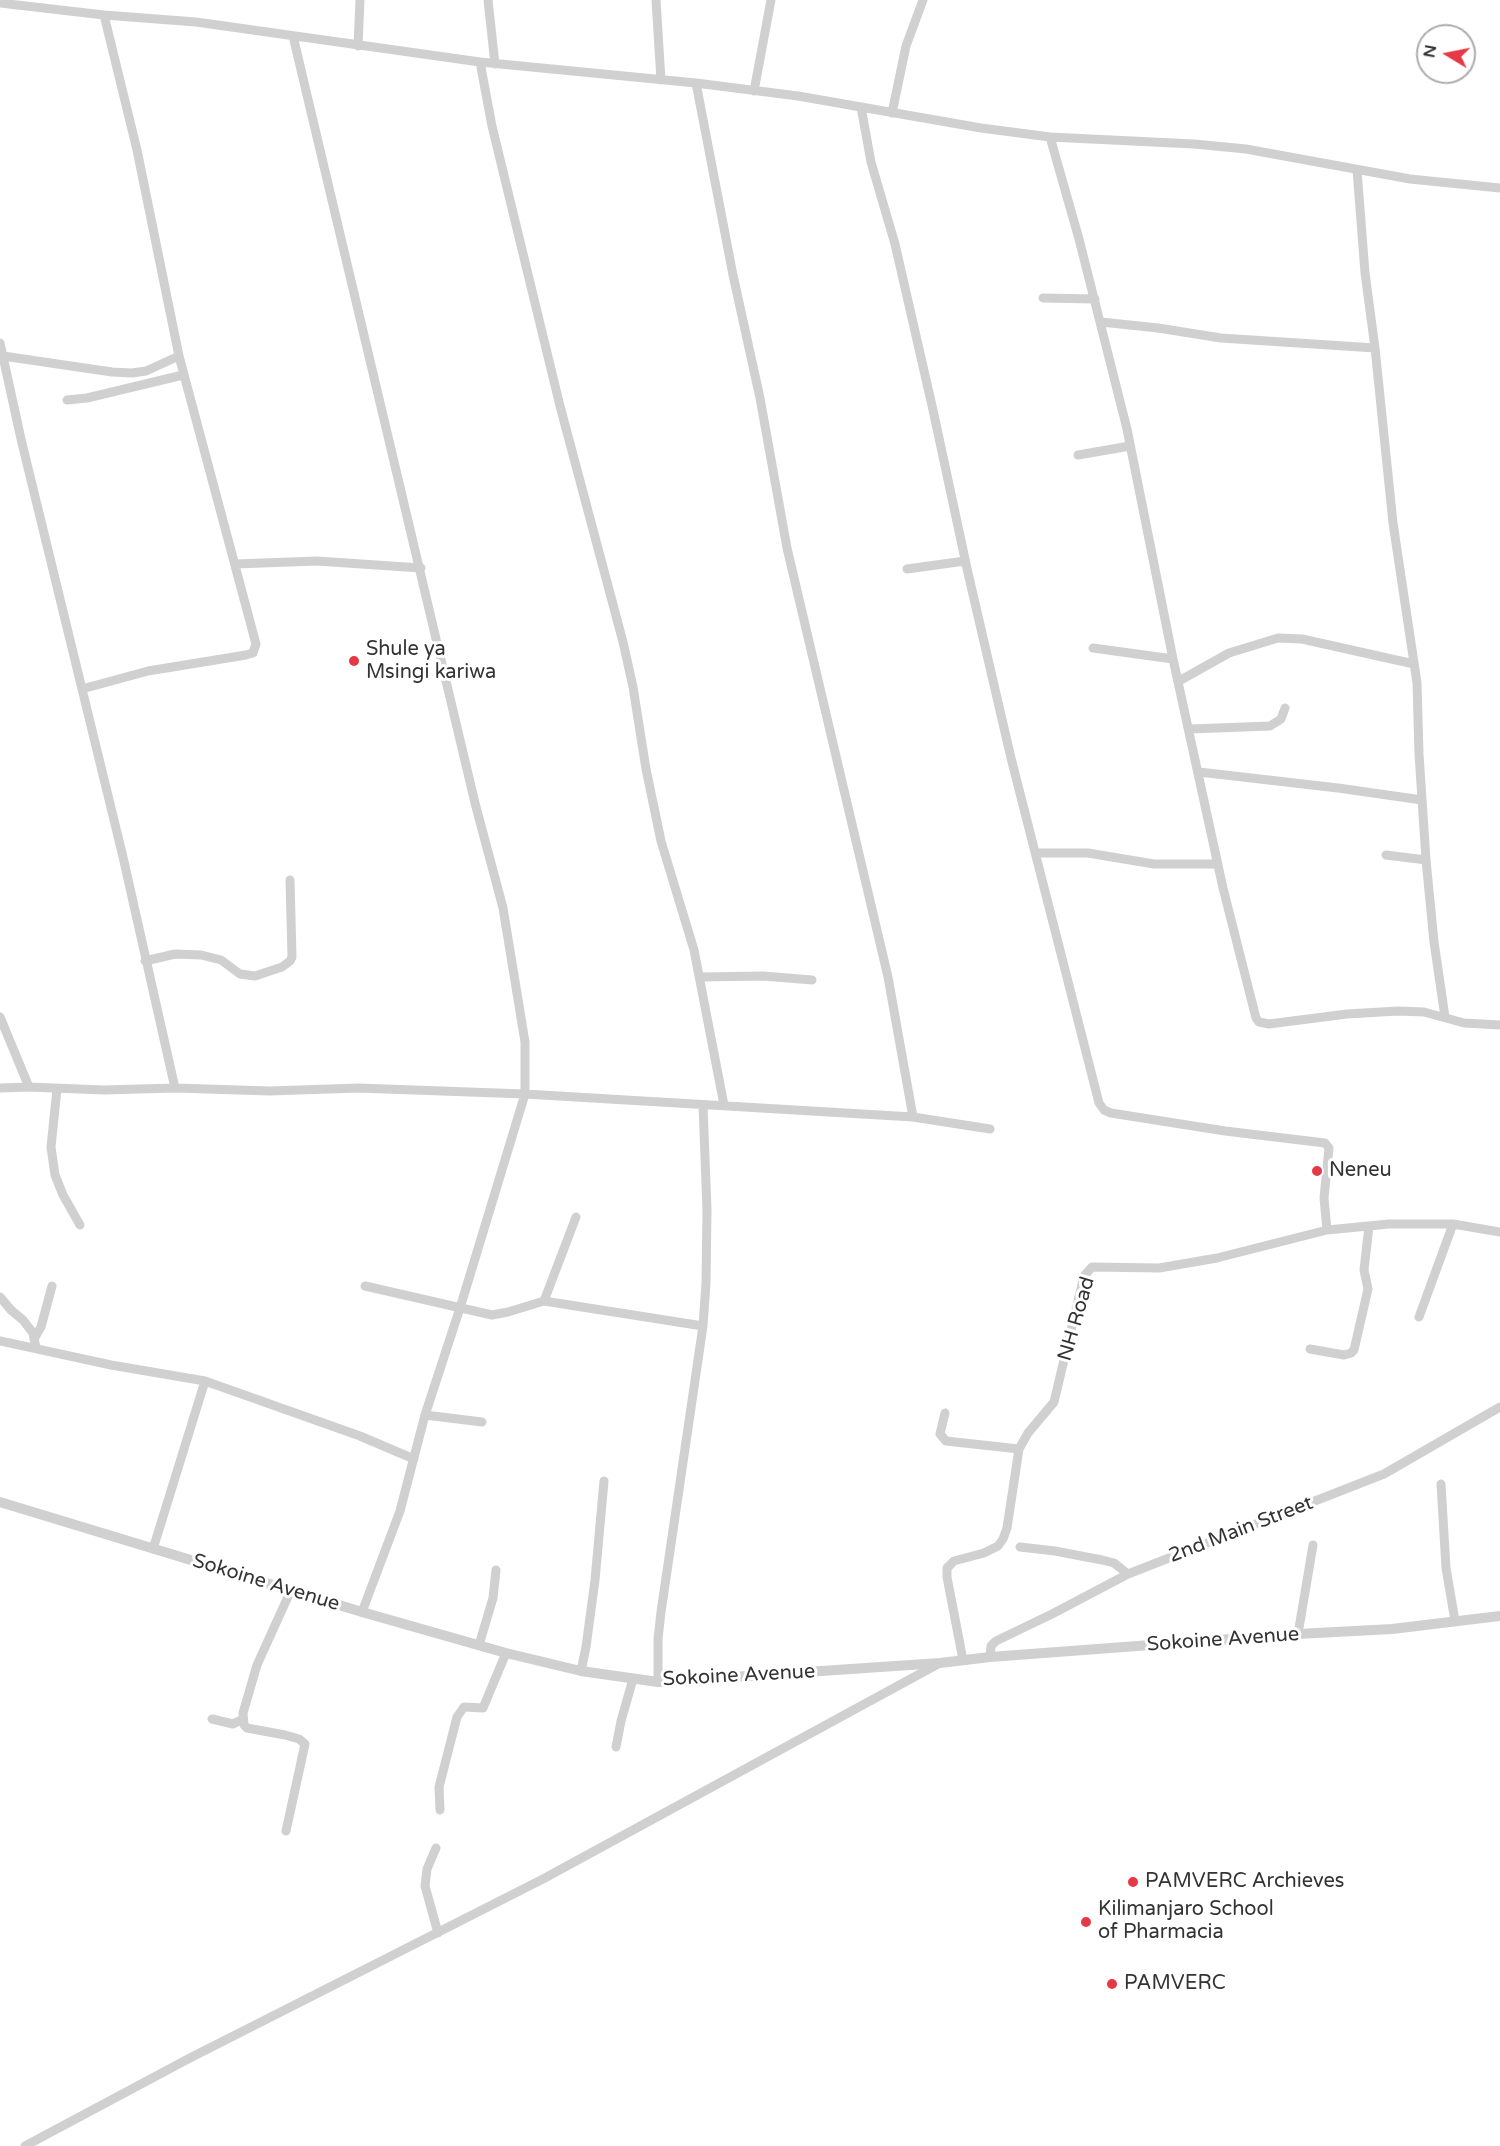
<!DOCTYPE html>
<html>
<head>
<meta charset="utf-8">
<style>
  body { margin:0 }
  #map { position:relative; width:1500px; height:2146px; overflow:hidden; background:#fff; font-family:"Varela Round",sans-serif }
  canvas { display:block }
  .north { position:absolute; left:1416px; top:24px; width:60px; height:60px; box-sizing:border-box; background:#fff; border:2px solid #adadad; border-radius:50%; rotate:280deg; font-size:16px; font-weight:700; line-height:24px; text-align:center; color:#333 }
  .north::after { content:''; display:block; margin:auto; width:21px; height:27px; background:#e63946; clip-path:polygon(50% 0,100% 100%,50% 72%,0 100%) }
</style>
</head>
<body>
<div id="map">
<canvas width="1500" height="2146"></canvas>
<div class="north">N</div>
</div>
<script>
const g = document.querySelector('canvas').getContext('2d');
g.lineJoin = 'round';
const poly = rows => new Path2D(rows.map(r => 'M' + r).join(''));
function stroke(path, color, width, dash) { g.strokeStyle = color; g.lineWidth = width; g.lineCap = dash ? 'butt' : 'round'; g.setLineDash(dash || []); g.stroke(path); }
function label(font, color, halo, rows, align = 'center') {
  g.font = font + ' "Varela Round",sans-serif'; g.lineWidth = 6; g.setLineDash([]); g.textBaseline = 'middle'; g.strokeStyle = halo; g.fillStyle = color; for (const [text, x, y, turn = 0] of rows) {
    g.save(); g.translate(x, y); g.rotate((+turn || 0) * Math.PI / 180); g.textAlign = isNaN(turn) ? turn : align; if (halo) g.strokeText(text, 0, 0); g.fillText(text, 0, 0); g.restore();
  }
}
const minor = poly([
  [488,0,495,64],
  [656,0,661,80],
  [0,3,104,15,196,22,480,62,696,83,798,96,981,128,1050,137,1194,144,1246,149,1410,179,1500,188],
  [358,46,360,0],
  [480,62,492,126,560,406,623,642,633,687,646,769,661,841,694,950,724,1105],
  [696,83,733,275,760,398,787,548,888,977,913,1117],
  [754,91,771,0],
  [861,107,871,162,895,244,933,410,968,573,1011,758,1099,1103,1104,1110,1111,1113,1225,1131,1325,1143,1329,1148,1324,1198,1327,1230],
  [892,113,906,46,923,0],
  [1050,137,1079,239,1127,429,1173,659,1223,888,1256,1018,1259,1022,1269,1024,1347,1014,1398,1011,1424,1012,1464,1023,1500,1025],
  [1357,170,1365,273,1375,348,1393,523,1417,683,1419,754,1426,860,1434,942,1445,1017],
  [1043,298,1095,299],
  [1101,322,1158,328,1221,338,1375,348],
  [0,343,21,439,123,857,175,1088],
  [3,356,112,372,132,373,146,371,179,356],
  [67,400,87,398,183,375],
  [1078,455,1130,446],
  [235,564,317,561,421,568],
  [907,569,965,561],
  [1093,648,1173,659],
  [1179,681,1229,653,1278,638,1302,639,1414,664],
  [82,689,148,671,246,655,253,653,256,644,179,356,137,150,104,15],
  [1190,729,1270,726,1281,719,1285,708],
  [1199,772,1338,788,1422,800],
  [1037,853,1088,853,1154,864,1218,864],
  [1386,855,1426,860],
  [145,961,175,954,201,955,221,960,240,974,255,976,282,967,290,961,292,957,290,880],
  [700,977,763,976,812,980],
  [0,1017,29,1087],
  [0,1088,29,1087,104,1090,175,1088,270,1091,358,1088,525,1094,525,1042,503,908,475,803,293,36],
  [57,1089,51,1147,55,1175,63,1195,80,1225],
  [365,1286,492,1315,508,1312,544,1301,703,1326],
  [0,1297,11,1310,23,1320,33,1333,36,1348],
  [544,1301,576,1217],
  [1419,1317,1453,1224],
  [34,1339,41,1327,52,1286],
  [0,1341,111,1365,205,1381,360,1436,414,1459],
  [1310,1349,1344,1355,1351,1353,1354,1350,1368,1289,1364,1270,1369,1226],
  [945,1413,940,1434,946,1441,1019,1449],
  [425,1415,482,1422],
  [1441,1484,1446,1568,1455,1621],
  [1020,1547,1055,1551,1102,1560,1114,1563,1128,1574],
  [153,1549,205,1381],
  [362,1612,400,1511,425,1415,460,1308,525,1094,913,1117,990,1129],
  [1298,1634,1313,1545],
  [479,1645,493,1598,496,1570],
  [990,1657,991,1646,996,1641,1052,1614,1128,1574,1384,1474,1500,1407],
  [963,1660,947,1577,947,1568,954,1561,984,1553,998,1546,1003,1539,1007,1528,1019,1449,1028,1433,1054,1402,1084,1276,1092,1267,1159,1268,1217,1258,1327,1230,1389,1224,1453,1224,1500,1232],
  [581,1671,586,1647,595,1580,604,1481],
  [658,1682,658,1639,661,1612,703,1326,706,1283,707,1210,703,1105],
  [212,1719,233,1724,243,1719],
  [616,1747,621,1721,633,1679],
  [440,1810,439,1787,457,1717,464,1707,483,1708,506,1653],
  [286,1831,305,1744,299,1739,285,1735,247,1728,244,1725,243,1713,257,1665,291,1590],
  [436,1848,427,1869,425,1886,438,1933],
  [25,2146,188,2059,543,1879,938,1664]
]);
const tertiary = poly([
  [0,1502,362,1612,506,1653,581,1671,658,1682,940,1663,990,1657,1298,1634,1392,1629,1500,1616]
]);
const markers = [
  [354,661,6,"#e63946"],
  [1317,1171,6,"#e63946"],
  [1133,1882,6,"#e63946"],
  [1086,1922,6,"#e63946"],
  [1112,1984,6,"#e63946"]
];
const poiNames = [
  ["Shule ya",366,650],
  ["Msingi kariwa",366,673],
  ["Neneu",1329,1171],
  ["PAMVERC Archieves",1145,1882],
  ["Kilimanjaro School",1098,1910],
  ["of Pharmacia",1098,1933],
  ["PAMVERC",1124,1984]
];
const streetNames = [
  ["NH Road",1077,1319,-74],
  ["2nd Main Street",1241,1530,-21],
  ["Sokoine Avenue",266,1583,17],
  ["Sokoine Avenue",1223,1640,-4],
  ["Sokoine Avenue",739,1676,-3]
];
stroke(minor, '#d0d0d0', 9);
stroke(tertiary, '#d0d0d0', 10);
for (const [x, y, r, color] of markers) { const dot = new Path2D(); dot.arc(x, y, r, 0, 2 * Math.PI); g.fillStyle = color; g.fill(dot); stroke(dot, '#fff', 2); }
label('20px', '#333', '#fff', poiNames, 'left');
label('20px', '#333', '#fff', streetNames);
</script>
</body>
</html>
